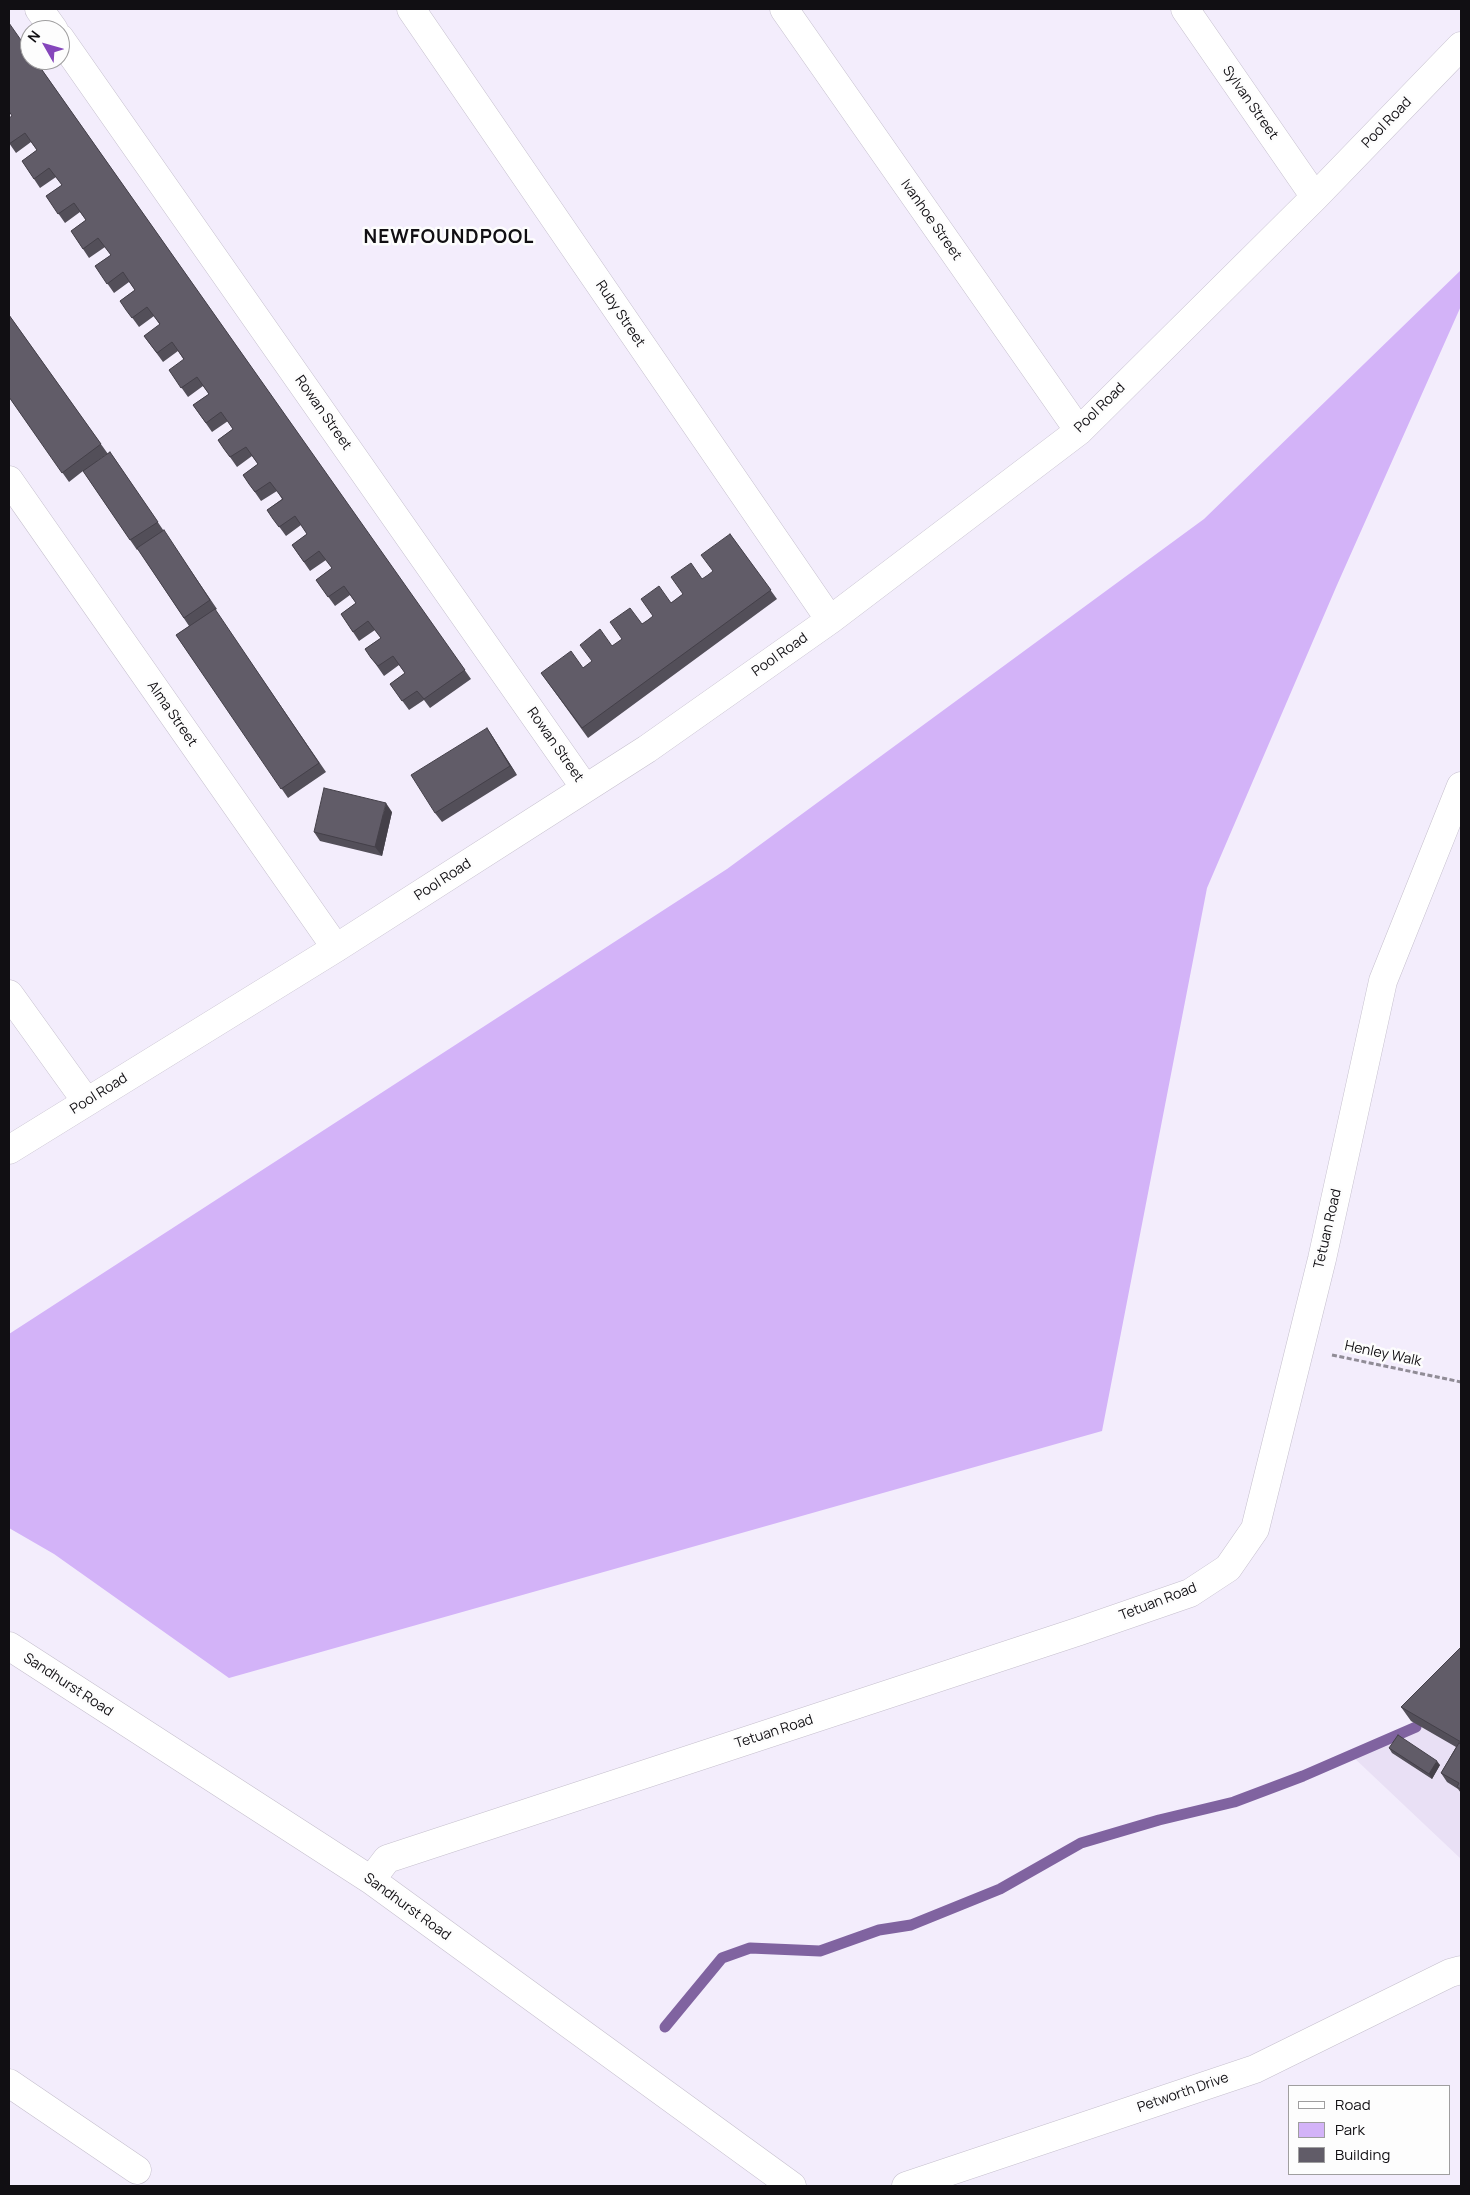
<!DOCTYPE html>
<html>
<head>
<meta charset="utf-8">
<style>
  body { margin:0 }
  #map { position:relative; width:1470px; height:2195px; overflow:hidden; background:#f3edfc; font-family:Manrope,sans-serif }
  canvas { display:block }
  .frame { position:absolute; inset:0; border:10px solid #110f13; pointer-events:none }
  .legend { position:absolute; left:1288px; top:2085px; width:162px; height:90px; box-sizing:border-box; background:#fdfdfd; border:1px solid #9f9e9f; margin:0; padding:6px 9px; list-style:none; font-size:15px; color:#110f13 }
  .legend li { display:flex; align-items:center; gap:10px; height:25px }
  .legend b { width:25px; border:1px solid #9f9e9f }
  .north { position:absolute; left:20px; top:20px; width:50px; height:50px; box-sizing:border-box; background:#fdfdfd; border:1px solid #9f9e9f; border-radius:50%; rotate:308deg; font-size:14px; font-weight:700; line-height:20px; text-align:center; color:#110f13 }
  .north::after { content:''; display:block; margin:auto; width:18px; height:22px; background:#8546bb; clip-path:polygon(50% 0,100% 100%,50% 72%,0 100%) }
</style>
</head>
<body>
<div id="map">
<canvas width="1470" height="2195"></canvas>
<div class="frame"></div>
<ul class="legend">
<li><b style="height:6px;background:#fff"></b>Road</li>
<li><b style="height:14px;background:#d3b3f8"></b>Park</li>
<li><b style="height:14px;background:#615c68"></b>Building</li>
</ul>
<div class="north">N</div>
</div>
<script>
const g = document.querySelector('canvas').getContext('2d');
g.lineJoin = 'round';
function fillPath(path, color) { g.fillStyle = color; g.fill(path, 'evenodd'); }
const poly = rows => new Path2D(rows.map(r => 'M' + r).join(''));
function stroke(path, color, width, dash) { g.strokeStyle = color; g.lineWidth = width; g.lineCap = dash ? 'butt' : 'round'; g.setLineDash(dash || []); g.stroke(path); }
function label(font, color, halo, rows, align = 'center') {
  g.font = font + ' Manrope,sans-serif'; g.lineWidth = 5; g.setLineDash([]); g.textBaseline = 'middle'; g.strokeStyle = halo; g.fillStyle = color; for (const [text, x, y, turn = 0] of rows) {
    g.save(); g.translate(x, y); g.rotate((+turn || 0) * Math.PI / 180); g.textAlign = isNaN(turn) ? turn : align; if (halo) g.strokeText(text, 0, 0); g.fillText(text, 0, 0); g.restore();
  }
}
const built = poly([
  [1461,1670,1461,1859,1351,1755,1415,1727,1411,1721]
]);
const green = poly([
  [1461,270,1461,306,1337,585,1207,888,1102,1431,229,1678,54,1554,9,1528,9,1334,727,869,1204,519]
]);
const stream = poly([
  [665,2027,722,1958,750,1948,820,1951,879,1930,911,1925,1000,1889,1081,1843,1159,1820,1234,1802,1303,1776,1416,1727]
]);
const path = poly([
  [1332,1355,1461,1382]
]);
const minor = poly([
  [39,9,54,30],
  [411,9,830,620],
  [784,9,1079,431],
  [1185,9,1315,197],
  [60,38,585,788],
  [9,480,336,948],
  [9,994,86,1101],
  [9,1150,336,948,647,749,830,620,1079,431,1315,197,1461,46],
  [9,1646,371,1880,792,2186],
  [371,1880,387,1859,1080,1631,1190,1593,1228,1568,1255,1529,1322,1259,1383,981,1461,786],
  [9,2083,137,2170],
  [906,2186,1255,2069,1450,1973,1461,1970]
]);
const wall = poly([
  [35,60,471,679,430,708,424,700,409,710,390,684,405,673,399,665,384,676,365,649,381,638,375,630,359,641,341,614,356,603,350,595,335,606,316,580,332,568,326,560,310,571,292,545,307,534,301,525,286,536,267,510,282,499,277,491,261,501,243,475,258,464,252,456,237,467,218,440,233,429,228,421,212,432,193,405,209,394,203,386,188,397,169,370,184,360,178,351,163,362,144,336,160,325,154,316,139,327,120,301,135,290,129,282,114,293,95,266,111,255,105,247,89,258,71,231,86,220,80,212,65,223,46,196,62,185,56,177,40,188,22,161,37,150,31,142,16,153,9,143,12,116],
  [9,315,108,454,97,461,110,452,217,609,215,610,326,772,288,798,176,635,189,626,138,549,137,550,83,471,69,482,9,397],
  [730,534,777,599,588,738,541,673,583,668,713,572],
  [487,728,517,775,442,822,435,813],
  [392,812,382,856,320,841,314,832],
  [1461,1647,1461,1793,1458,1789,1447,1782,1441,1773,1456,1747,1411,1721,1401,1707],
  [1389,1748,1440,1765,1432,1779,1392,1753]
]);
const shadedWall = poly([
  [487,728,493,737,517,775,510,766],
  [386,803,392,812,382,856,375,847],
  [1437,1761,1440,1765,1432,1779,1429,1774]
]);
const building = poly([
  [9,23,30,53,30,60,35,60,465,670,424,699,417,691,402,701,390,684,405,673,393,656,378,666,371,658,365,649,381,638,368,621,353,632,341,614,356,603,344,586,328,597,316,580,332,568,319,551,304,562,292,545,307,534,295,516,279,527,273,519,267,510,283,499,270,482,255,492,249,484,243,475,258,464,246,447,230,457,224,449,218,440,233,429,221,412,206,423,193,405,209,394,197,377,181,388,169,370,184,359,172,342,157,353,144,336,160,324,147,307,132,318,126,310,120,301,135,290,123,272,107,284,95,266,111,255,98,238,83,249,71,231,86,220,74,203,58,214,46,196,62,185,49,168,34,179,22,161,37,150,25,133,9,144,9,118,12,116,9,111,9,23],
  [9,315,101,444,62,473,9,397,9,315],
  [110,452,158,522,130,540,83,471,110,452],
  [164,530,210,600,184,618,137,548,164,530],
  [730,534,771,590,582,728,541,673,571,651,583,668,592,661,580,645,600,629,612,646,622,639,610,622,630,608,642,624,648,620,653,616,641,599,659,586,671,603,683,594,671,577,691,563,702,579,708,575,713,571,701,555,730,534],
  [215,609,319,763,281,789,176,635,215,609],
  [487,728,510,766,435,813,411,775,487,728],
  [324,788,386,803,375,847,314,832,324,788],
  [1461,1647,1461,1742,1401,1707,1461,1647],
  [1398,1735,1437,1761,1429,1774,1389,1748,1398,1735],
  [1459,1743,1461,1744,1461,1789,1457,1787,1459,1783,1441,1773,1459,1743]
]);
const streetNames = [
  ["Sylvan Street",1250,103,55],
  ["Pool Road",1387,123,-46],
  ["Ivanhoe Street",931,220,55],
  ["Ruby Street",620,314,56],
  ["Pool Road",1100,408,-44],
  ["Rowan Street",323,413,55],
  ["Pool Road",780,655,-35],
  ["Alma Street",172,714,55],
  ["Rowan Street",555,745,55],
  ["Pool Road",443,880,-33],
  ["Pool Road",99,1094,-32],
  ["Tetuan Road",1328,1229,-77],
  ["Henley Walk",1383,1354,12],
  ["Tetuan Road",1158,1602,-21],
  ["Sandhurst Road",68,1685,33],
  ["Tetuan Road",774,1732,-18],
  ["Sandhurst Road",407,1907,36],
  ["Petworth Drive",1183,2093,-19]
];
const districtNames = [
  ["NEWFOUNDPOOL",449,238]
];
fillPath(built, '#e9e0f5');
fillPath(green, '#d3b3f8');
stroke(stream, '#8063a0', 11);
stroke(minor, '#c5bfcd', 29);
stroke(path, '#908c96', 3, [5, 2.5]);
stroke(minor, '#fff', 28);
fillPath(wall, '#534f59');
fillPath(shadedWall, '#444049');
fillPath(building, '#615c68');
stroke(building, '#444049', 1);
label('14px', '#110f13', '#fdfdfd', streetNames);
g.letterSpacing = '1px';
label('bold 19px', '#110f13', '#fdfdfd', districtNames);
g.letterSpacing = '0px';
</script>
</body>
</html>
